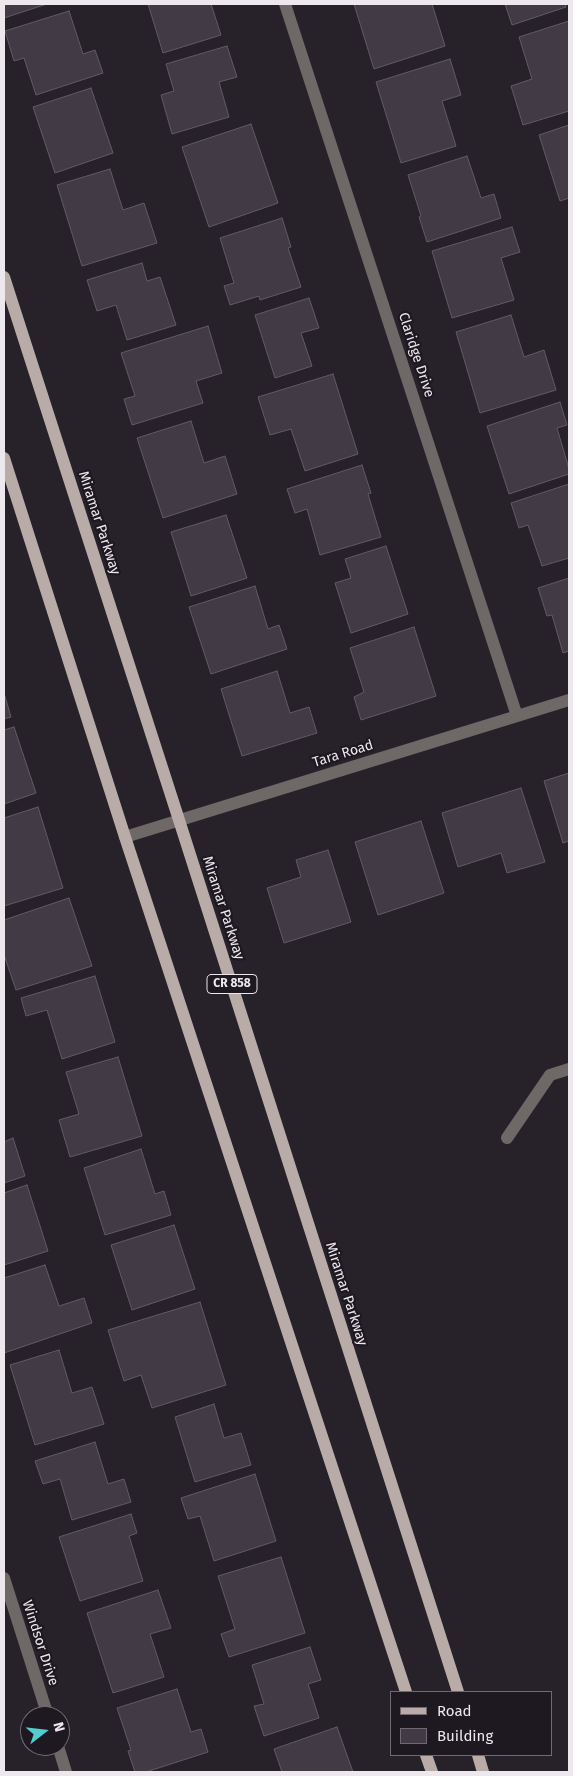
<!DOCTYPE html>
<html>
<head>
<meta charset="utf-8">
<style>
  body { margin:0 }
  #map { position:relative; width:573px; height:1776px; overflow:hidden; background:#27212a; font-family:"Fira Sans",sans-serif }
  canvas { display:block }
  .frame { position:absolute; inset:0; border:5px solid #ece8ee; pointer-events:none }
  .legend { position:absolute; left:390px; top:1691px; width:162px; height:65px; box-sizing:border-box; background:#1e1821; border:1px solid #706b73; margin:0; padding:6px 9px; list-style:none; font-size:15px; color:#ece8ee }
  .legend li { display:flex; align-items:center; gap:10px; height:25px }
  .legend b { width:25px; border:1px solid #706b73 }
  .north { position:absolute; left:20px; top:1706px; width:50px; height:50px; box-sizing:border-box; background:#1e1821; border:1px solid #706b73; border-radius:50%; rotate:74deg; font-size:14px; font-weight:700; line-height:20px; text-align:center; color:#ece8ee }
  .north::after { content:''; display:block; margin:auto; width:18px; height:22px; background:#52cdcf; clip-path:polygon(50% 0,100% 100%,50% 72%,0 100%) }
</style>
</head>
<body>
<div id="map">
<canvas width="573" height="1776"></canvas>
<div class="frame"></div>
<ul class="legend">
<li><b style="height:6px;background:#b9aca8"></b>Road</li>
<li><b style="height:14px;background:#423b45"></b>Building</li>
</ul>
<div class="north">N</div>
</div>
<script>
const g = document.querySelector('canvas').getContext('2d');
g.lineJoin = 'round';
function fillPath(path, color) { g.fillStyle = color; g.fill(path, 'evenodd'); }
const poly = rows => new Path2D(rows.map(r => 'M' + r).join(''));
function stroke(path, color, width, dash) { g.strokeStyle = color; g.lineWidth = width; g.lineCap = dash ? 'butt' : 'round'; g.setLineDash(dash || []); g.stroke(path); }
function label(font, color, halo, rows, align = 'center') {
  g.font = font + ' "Fira Sans",sans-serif'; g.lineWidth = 4.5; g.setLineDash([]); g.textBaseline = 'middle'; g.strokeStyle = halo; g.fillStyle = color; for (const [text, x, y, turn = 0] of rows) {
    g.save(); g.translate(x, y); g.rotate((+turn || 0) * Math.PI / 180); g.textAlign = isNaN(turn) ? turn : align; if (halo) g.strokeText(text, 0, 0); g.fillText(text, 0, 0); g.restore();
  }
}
const building = poly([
  [4,4,47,4,4,18,4,4],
  [148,4,211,4,221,35,163,53,148,4],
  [354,4,432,4,445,46,374,69,354,4],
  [505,4,565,4,566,7,512,25,505,4],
  [69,11,83,54,95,50,103,73,36,95,24,58,14,61,5,31,69,11],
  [569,21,569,111,523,125,511,86,532,79,519,37,569,21],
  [227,46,237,77,219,82,229,117,172,134,161,95,174,91,166,64,227,46],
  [450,59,461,95,442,101,456,146,401,163,376,82,450,59],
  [91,88,113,153,55,173,33,107,91,88],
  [251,124,278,203,209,227,182,147,251,124],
  [569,125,569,198,560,201,539,135,569,125],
  [467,156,481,198,494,194,501,218,427,242,419,217,421,216,408,175,467,156],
  [110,169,123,210,144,203,157,243,82,266,57,185,110,169],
  [282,218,291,247,288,248,301,287,260,300,259,296,230,305,224,286,234,283,220,238,282,218],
  [512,227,520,252,501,258,514,300,452,318,432,251,512,227],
  [142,263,147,281,160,277,176,325,127,340,116,305,97,311,87,280,142,263],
  [309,298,319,328,301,333,312,366,275,378,255,315,309,298],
  [511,315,524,357,544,350,556,390,480,413,456,332,511,315],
  [208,326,222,373,196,381,203,403,132,425,124,399,135,396,121,353,208,326],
  [333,374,358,454,305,471,291,429,270,435,258,397,333,374],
  [560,402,567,425,557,428,569,469,569,474,509,494,487,426,560,402],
  [191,421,204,463,225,456,237,494,163,518,137,438,191,421],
  [362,465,371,493,368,494,381,537,320,555,307,509,295,513,287,489,362,465],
  [569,484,569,558,542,566,528,525,519,528,511,503,569,484],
  [226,515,247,578,191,596,171,532,226,515],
  [386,546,408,614,351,633,335,583,351,578,345,559,386,546],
  [569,578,569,651,563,653,552,615,547,616,538,588,569,578],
  [255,586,268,629,279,625,287,649,211,674,189,607,255,586],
  [414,627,436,696,361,720,354,697,364,692,350,648,414,627],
  [277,671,290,713,309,707,317,733,242,756,221,689,277,671],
  [4,693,11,717,4,719,4,693],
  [14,727,36,793,4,804,4,730,14,727],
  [569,773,569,841,563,843,544,781,569,773],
  [521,788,545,862,507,873,501,853,458,867,442,813,521,788],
  [38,807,63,888,4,906,4,818,38,807],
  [421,821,444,893,378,915,355,842,421,821],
  [328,850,351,922,284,943,267,888,301,877,296,860,328,850],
  [69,898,92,966,16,990,4,955,4,920,69,898],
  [95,976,115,1042,62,1059,47,1010,26,1016,21,998,95,976],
  [118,1057,142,1136,70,1157,59,1120,79,1114,66,1072,118,1057],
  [13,1138,25,1176,4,1183,4,1142,13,1138],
  [141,1149,155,1194,164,1191,171,1215,105,1235,84,1168,141,1149],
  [27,1185,48,1251,4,1265,4,1193,27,1185],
  [174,1225,195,1289,132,1310,111,1245,174,1225],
  [45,1265,59,1306,84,1298,92,1323,4,1353,4,1278,45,1265],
  [200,1302,226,1385,152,1408,141,1375,124,1381,108,1330,200,1302],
  [59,1350,72,1393,92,1387,104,1424,35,1445,10,1365,59,1350],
  [214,1404,224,1438,241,1433,251,1465,195,1482,175,1417,214,1404],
  [95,1442,108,1484,124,1479,131,1502,72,1520,60,1479,43,1484,35,1461,95,1442],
  [255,1474,276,1541,214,1561,200,1516,188,1519,181,1498,255,1474],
  [131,1514,137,1533,129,1536,143,1581,80,1601,59,1537,131,1514],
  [281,1557,305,1633,229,1657,221,1634,235,1629,218,1576,281,1557],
  [158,1590,171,1628,150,1634,164,1677,113,1693,87,1613,158,1590],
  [310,1647,321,1680,308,1684,319,1718,264,1736,254,1706,264,1704,252,1665,310,1647],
  [177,1689,191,1732,201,1729,208,1752,146,1772,135,1772,128,1751,131,1750,117,1708,177,1689],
  [337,1727,353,1772,282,1772,274,1749,337,1727]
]);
const street = poly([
  [285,4,517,716],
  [125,837,569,700],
  [507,1138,550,1075,569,1069],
  [4,1578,48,1716],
  [58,1746,66,1772]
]);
const primary = poly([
  [4,277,179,820,458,1692],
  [4,458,125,837,406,1692],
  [426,1755,432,1772],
  [478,1755,483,1772]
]);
const shields = [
  [232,984,50]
];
const shieldNames = [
  ["CR 858",232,984]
];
const streetNames = [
  ["Claridge Drive",416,355,72],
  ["Miramar Parkway",99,523,72],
  ["Tara Road",343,754,-17],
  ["Miramar Parkway",223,908,72],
  ["Miramar Parkway",346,1294,72],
  ["Windsor Drive",40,1643,72]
];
fillPath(building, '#423b45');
stroke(building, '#625b66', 1);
stroke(street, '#6e6866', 12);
stroke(primary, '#b9aca8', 12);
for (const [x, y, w] of shields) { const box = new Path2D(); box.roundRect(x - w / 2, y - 9.5, w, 19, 4); g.fillStyle = '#1e1821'; g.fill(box); stroke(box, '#ece8ee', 1); }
label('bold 12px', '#ece8ee', null, shieldNames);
label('14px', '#ece8ee', '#1e1821', streetNames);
</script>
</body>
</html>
